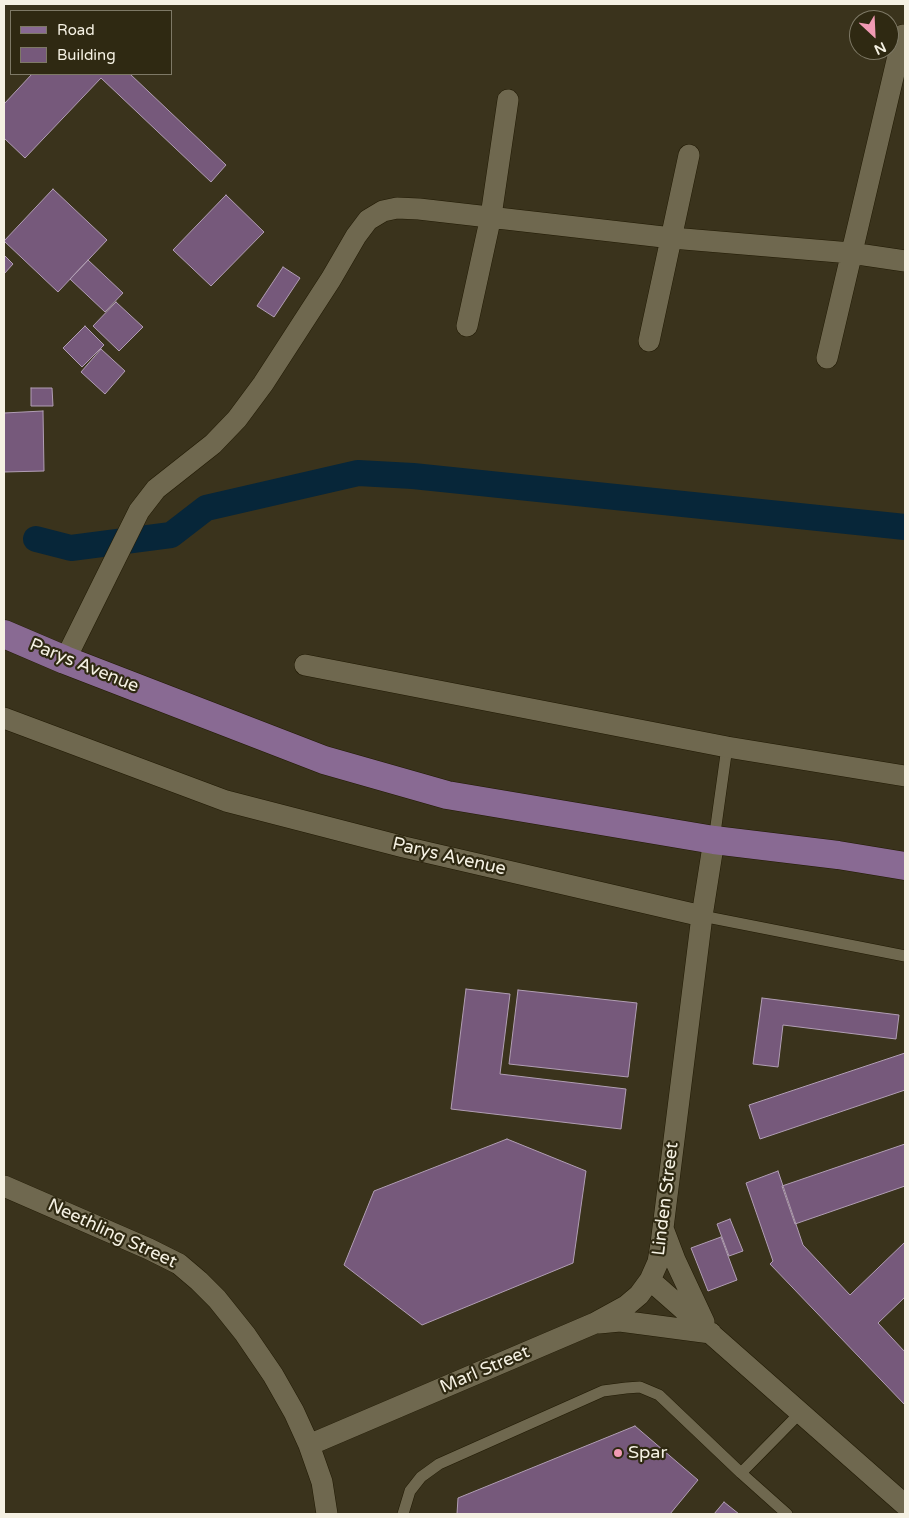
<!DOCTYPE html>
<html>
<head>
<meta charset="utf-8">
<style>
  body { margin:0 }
  #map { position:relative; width:909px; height:1518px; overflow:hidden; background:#3a331c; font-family:"Varela Round",sans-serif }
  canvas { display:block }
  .frame { position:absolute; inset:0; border:5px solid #f5f1e3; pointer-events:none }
  .legend { position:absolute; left:10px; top:10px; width:162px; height:65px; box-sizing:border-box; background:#2f2912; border:1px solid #7e7966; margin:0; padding:6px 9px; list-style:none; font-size:15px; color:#f5f1e3 }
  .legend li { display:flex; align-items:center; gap:10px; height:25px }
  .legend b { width:25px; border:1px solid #7e7966 }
  .north { position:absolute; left:849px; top:10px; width:50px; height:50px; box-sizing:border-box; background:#2f2912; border:1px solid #7e7966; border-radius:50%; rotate:155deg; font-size:14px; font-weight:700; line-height:20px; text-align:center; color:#f5f1e3 }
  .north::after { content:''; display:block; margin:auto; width:18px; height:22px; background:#f19ab4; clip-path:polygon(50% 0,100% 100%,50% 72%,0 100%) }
</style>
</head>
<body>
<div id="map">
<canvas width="909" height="1518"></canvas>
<div class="frame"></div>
<ul class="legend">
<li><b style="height:6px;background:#896a93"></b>Road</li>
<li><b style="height:14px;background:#76597b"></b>Building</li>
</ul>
<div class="north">N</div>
</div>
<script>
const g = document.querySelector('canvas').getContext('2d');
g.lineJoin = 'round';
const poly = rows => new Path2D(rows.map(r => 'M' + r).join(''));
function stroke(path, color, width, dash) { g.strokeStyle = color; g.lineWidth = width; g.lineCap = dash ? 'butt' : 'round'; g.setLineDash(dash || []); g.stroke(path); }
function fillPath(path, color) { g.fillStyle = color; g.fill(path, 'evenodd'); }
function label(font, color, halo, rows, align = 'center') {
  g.font = font + ' "Varela Round",sans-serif'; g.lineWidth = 4.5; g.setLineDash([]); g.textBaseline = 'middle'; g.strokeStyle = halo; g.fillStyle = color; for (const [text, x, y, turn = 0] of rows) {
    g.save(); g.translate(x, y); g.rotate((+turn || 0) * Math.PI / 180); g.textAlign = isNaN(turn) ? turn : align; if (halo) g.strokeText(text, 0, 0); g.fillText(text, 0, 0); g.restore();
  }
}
const canal = poly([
  [36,539,71,548,171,535,206,508,358,473,413,476,905,527]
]);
const building = poly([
  [32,74,130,74,226,165,211,182,101,78,25,158,4,138,4,104,32,74],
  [53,189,107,240,58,292,4,241,53,189],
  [226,195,264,232,211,286,173,250,226,195],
  [4,255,13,264,4,274,4,255],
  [88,260,123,293,105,312,70,279,88,260],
  [283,267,300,278,274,317,257,306,283,267],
  [116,302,143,327,119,351,93,326,116,302],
  [85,326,104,345,82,367,63,348,85,326],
  [101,349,125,371,105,394,81,372,101,349],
  [31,388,52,388,53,406,31,406,31,388],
  [43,411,44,471,4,472,4,413,43,411],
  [466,989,510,994,500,1074,626,1089,621,1129,451,1109,466,989],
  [518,990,637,1003,628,1077,509,1064,518,990],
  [762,998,899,1015,896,1039,783,1025,778,1067,753,1064,762,998],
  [905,1053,905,1090,760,1139,749,1105,905,1053],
  [507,1139,586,1171,573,1263,422,1325,344,1265,374,1191,507,1139],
  [905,1144,905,1186,795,1224,782,1186,905,1144],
  [778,1171,803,1245,850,1295,905,1242,905,1297,878,1323,905,1352,905,1405,770,1264,773,1261,746,1183,778,1171],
  [730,1219,743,1251,729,1256,717,1224,730,1219],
  [721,1237,737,1280,708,1291,691,1248,721,1237],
  [635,1426,698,1480,670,1514,457,1514,458,1498,635,1426],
  [724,1502,739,1514,714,1514,724,1502]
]);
const service = poly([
  [714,840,727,747],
  [702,916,905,956],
  [403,1514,410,1491,421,1477,439,1464,603,1391,626,1388,640,1387,659,1395,741,1473],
  [787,1514,741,1473,801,1412]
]);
const minor = poly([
  [467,326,491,216,508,100],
  [649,341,689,155],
  [827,358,903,35],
  [65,660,139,511,156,489,213,444,237,419,263,384,331,279,356,236,368,220,383,211,397,208,419,209,672,238,851,253,905,261],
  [305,665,727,747,905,776],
  [4,718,226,801,404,847,702,916],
  [4,1186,149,1249,179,1264,199,1281,217,1299,245,1334,273,1375,294,1412,309,1445,322,1482,327,1514],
  [664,1231,675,1260,704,1322],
  [650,1280,905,1505],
  [599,1323,620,1321,711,1333],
  [309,1445,595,1323,626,1306,639,1295,650,1280,658,1262,661,1244,702,916,714,840]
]);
const primary = poly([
  [4,634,65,660,324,760,447,795,714,840,838,855,905,866]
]);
const markers = [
  [618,1453,5,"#f19ab4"]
];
const streetNames = [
  ["Parys Avenue",84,666,22],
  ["Parys Avenue",449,857,13],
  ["Linden Street",666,1199,-83],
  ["Neethling Street",112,1234,25],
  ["Marl Street",485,1370,-23]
];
const poiNames = [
  ["Spar",628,1453]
];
stroke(canal, '#072639', 26);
fillPath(building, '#76597b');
stroke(building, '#b19eb4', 1);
stroke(service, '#211a04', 12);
stroke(minor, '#211a04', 22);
stroke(primary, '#211a04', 29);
stroke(service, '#6f684f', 11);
stroke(minor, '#6f684f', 21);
stroke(primary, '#896a93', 28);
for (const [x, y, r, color] of markers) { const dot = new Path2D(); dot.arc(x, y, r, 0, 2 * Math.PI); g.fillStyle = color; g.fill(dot); stroke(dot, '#2f2912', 2); }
label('18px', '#f5f1e3', '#2f2912', streetNames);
label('18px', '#f5f1e3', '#2f2912', poiNames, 'left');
</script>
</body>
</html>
